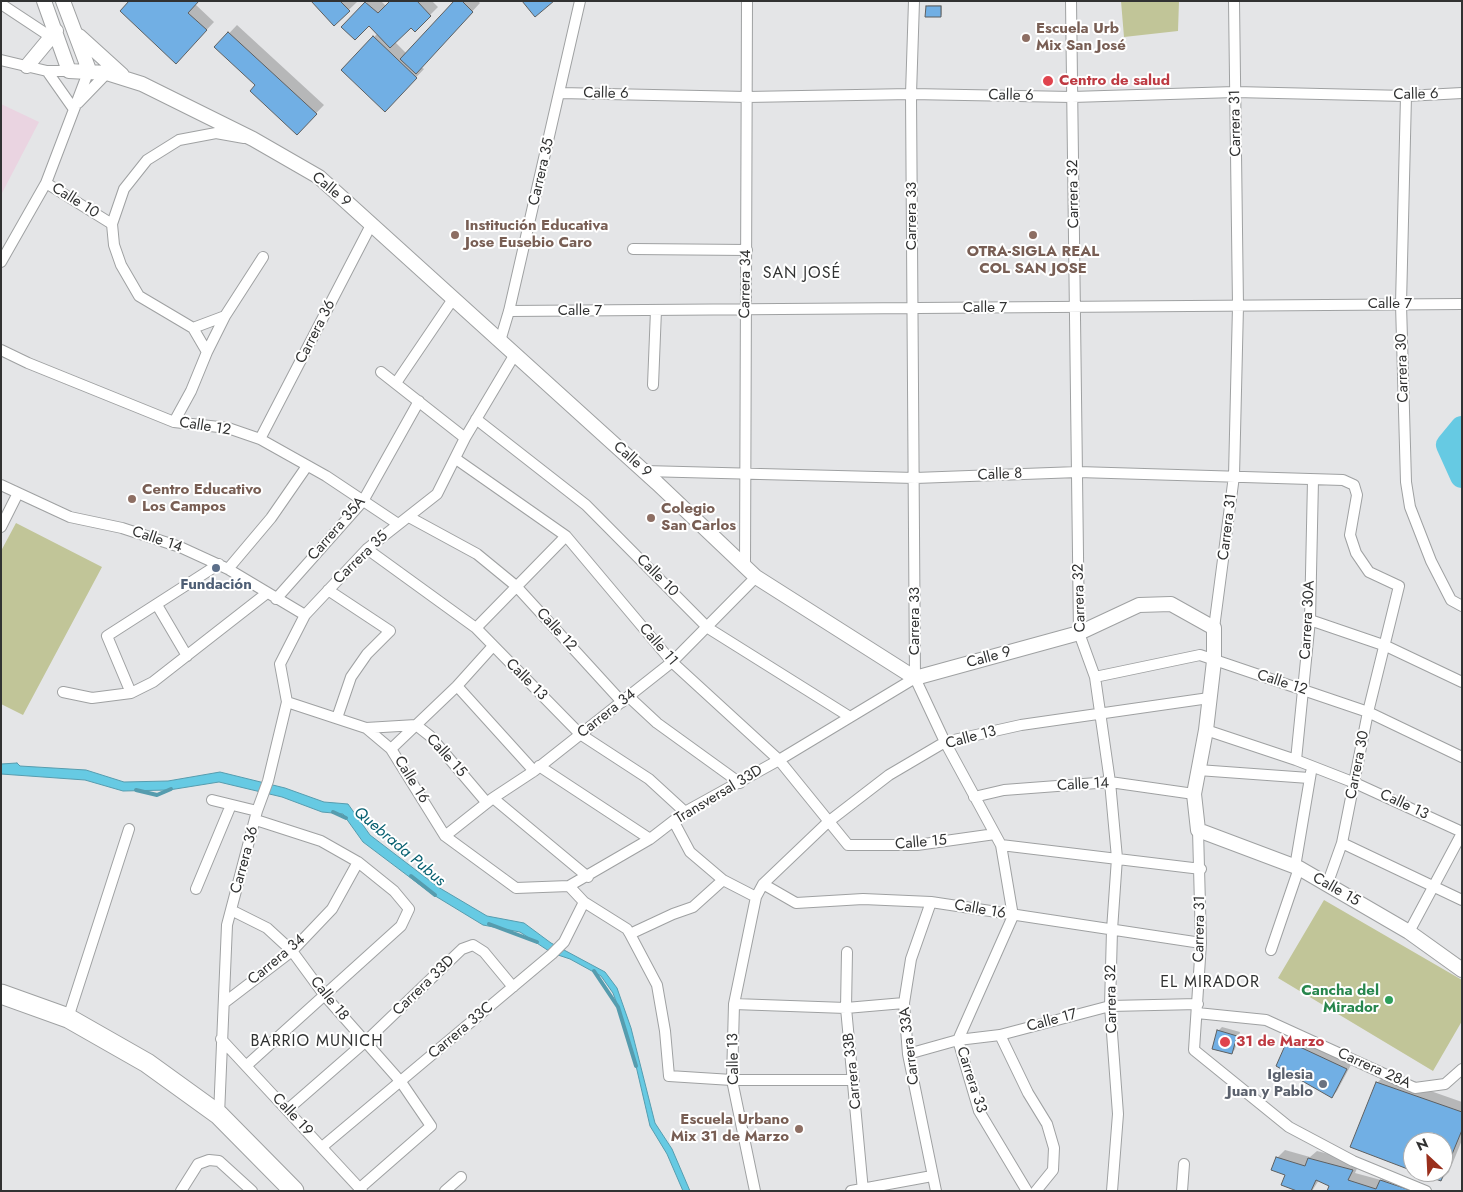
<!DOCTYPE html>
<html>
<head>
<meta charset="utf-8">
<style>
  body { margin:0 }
  #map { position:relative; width:1463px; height:1192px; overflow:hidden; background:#e4e5e7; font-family:Jost,sans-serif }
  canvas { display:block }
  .frame { position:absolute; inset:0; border:2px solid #313232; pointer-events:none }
  .north { position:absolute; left:1403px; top:1132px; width:50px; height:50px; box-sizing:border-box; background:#fff; border:1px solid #adadad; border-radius:50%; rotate:335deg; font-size:14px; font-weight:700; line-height:20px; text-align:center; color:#313232 }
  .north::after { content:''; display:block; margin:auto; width:18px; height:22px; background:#992f1c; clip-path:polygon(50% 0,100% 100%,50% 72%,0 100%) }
</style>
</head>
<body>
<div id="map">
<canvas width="1463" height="1192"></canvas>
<div class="frame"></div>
<div class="north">N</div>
</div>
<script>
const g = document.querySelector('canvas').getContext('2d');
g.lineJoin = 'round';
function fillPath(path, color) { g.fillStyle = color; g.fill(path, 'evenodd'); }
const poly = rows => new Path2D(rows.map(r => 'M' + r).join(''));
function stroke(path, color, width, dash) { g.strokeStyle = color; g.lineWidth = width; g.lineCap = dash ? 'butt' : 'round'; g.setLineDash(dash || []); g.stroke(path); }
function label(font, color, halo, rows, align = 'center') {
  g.font = font + ' Jost,sans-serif'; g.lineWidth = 4; g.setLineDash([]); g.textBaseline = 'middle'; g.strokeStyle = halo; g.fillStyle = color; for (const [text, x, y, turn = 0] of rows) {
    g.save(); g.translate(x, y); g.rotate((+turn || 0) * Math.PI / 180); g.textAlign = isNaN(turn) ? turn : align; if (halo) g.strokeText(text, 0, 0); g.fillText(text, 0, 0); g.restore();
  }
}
const commercial = poly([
  [1,104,39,122,1,195]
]);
const green = poly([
  [1121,1,1179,1,1178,31,1124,37],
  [16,523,102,567,23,715,1,704,1,551],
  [1324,900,1462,980,1462,1021,1433,1071,1278,978]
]);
const water = poly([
  [17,763,20,766,86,770,124,782,168,781,220,772,285,788,324,802,348,804,370,835,438,887,487,916,524,923,551,943,605,972,617,988,631,1028,655,1123,672,1149,690,1191,683,1191,667,1154,650,1126,633,1053,620,1012,613,993,601,976,570,959,552,953,520,932,483,925,432,894,363,842,343,814,322,812,282,797,219,782,169,790,123,791,85,780,1,774,1,764,17,763]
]);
const shadow = poly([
  [131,1,195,4,214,22,184,54],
  [313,1,355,1,357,2,334,24],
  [368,1,381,1,386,6,392,1,432,1,438,7,415,30,411,26,395,42,407,54,455,1,478,1,480,3,421,67,424,69,385,110,342,69,378,33,369,24,343,27],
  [928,5,942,5,942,14,941,16,927,6],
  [237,25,324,105,297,133,257,85,216,47],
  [1222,1027,1240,1032,1235,1049,1232,1053,1218,1031],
  [1294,1036,1352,1063,1337,1091,1332,1097,1277,1065,1288,1042],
  [1385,1075,1462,1102,1462,1140,1449,1172,1441,1180,1420,1172,1443,1172,1443,1142,1413,1142,1413,1169,1377,1083],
  [1285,1150,1310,1157,1317,1151,1360,1162,1355,1173,1381,1180,1389,1172,1428,1186,1427,1191,1328,1191,1330,1185,1319,1180,1312,1191,1301,1191,1287,1175,1277,1158]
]);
const stream = poly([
  [136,790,157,795,171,789],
  [333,812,346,818],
  [411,876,435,895],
  [489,924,537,942],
  [594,971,618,1007,636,1066]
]);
const river = poly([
  [1462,428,1448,445,1462,476]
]);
const building = poly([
  [129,1,199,1,188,13,207,30,176,64,120,11,129,1],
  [311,1,340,1,350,11,334,26,311,1],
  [390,1,417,1,431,16,415,32,411,28,390,48,369,26,355,40,341,27,365,2,378,13,390,1],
  [454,1,462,1,473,12,416,74,400,59,454,1],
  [522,1,554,1,535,17,522,1],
  [926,6,941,6,941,17,925,17,926,6],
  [228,32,317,114,297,135,250,91,255,85,214,47,228,32],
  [373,36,417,78,385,112,341,70,373,36],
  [1217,1030,1237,1036,1232,1054,1212,1049,1217,1030],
  [1287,1041,1347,1069,1332,1098,1276,1066,1287,1041],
  [1376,1082,1462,1112,1462,1130,1441,1181,1417,1172,1443,1172,1443,1142,1413,1142,1413,1171,1350,1147,1376,1082],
  [1276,1157,1305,1166,1308,1158,1353,1170,1348,1180,1376,1189,1380,1180,1413,1191,1327,1191,1329,1186,1316,1180,1311,1191,1297,1191,1281,1185,1285,1175,1271,1170,1276,1157]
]);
const street = poly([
  [914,1,911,94,915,678,945,742,1001,845,1013,916,958,1040,979,1111,1027,1191],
  [1071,1,1079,633,1095,677,1110,782,1117,858,1112,930,1110,1006,1118,1114,1112,1191],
  [1,4,51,37],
  [1,60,47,71,69,71],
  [47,71,73,108],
  [560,93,747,97,911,94,1072,97,1235,92,1406,96,1462,93],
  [1406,96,1401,304,1406,482,1410,507,1431,561,1451,600,1462,606],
  [78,103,107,73],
  [46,183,112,224,114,245,121,265,139,296,193,328,207,352],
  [112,224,124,189,147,160,179,140,216,133,244,138],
  [633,249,747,250],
  [1,262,46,183,89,70],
  [509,311,1462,304],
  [193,328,225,316],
  [500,341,509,311,580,1],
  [1,350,28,363,174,422,228,428,260,439,326,476,398,524],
  [381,372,465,438],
  [396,383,453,299],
  [653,385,656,310],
  [476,419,586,505,708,628,850,717],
  [174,422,191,391,207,352,225,316,263,257],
  [260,439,371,225],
  [456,459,566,536,672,662,779,760,848,845,917,845,995,834],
  [644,471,915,478,1078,472,1343,480,1354,485,1357,495,1350,535,1356,553,1369,572,1399,586,1368,712,1342,843,1327,885],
  [1,485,70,517,122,528,180,547,228,569,305,615],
  [409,517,477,554,516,586,622,702],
  [1,527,18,493],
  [367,549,476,628,580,734,649,779,685,812],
  [745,568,747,1],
  [228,569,271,518,307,466],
  [328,590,390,631,367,654,351,677,337,718],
  [276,599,363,501,419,401],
  [157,605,187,656],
  [1310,620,1386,646,1462,682],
  [476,628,566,536],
  [1214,628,1234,476,1238,306,1234,1],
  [1095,677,1200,655,1368,712,1462,757],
  [457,686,534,771],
  [63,692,92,698,131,693,153,682,267,593],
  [131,693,107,636,219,564],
  [629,697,657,723,740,783],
  [287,702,366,728,391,749,445,836,516,888,569,886,650,839,685,812,779,760,915,678],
  [366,728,416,725,430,736,487,803],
  [1206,730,1296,760,1355,783,1462,832],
  [391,749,457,686,493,646],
  [1296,760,1310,620,1313,480],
  [539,766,650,839],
  [1198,770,1309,778],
  [974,797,1004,790,1110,782,1194,794],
  [493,798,588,877],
  [212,800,257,811],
  [674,822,690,852,723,880,756,897],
  [1198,830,1201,943,1194,1050,1289,1127,1353,1161,1426,1191],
  [445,836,493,798,534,771,672,662,756,577],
  [1342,843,1462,900],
  [1001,845,1201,869],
  [1295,867,1311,772],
  [763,884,796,903,863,899,931,902,1201,943],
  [569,886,584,902,627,929,630,934,657,985,665,1031,669,1076,732,1080,854,1080],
  [196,889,231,805],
  [931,902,911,959,904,1003,908,1054,936,1191],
  [231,910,267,928,292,951,325,996,401,1082,431,1126,360,1188],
  [1409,932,1462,833],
  [630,934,673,914,693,907,723,880],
  [1271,950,1299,868],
  [847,952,846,1008,863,1191],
  [224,1003,292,951,332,909,358,862],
  [734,1004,846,1008,904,1003],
  [1197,1013,1266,1020,1415,1088,1445,1084,1462,1069],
  [68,1018,129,829],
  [1000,1035,1028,1093,1047,1124,1054,1148,1053,1170,1036,1191],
  [221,1039,362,1191],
  [908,1054,958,1040,1000,1035,1110,1006,1198,1004],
  [246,1066,401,926,409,909,394,891,358,862,321,841,256,820],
  [287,1110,365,1042,462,949,473,945,484,952,513,987],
  [219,1115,227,925,257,811,268,781,287,702,280,664,305,615,367,549,437,494,465,438,515,354],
  [322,1147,552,954,564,942,584,902],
  [181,1191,198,1164,209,1160,219,1161,252,1191],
  [445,1191,461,1177],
  [755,1191,732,1080,734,1004,756,897,763,884,828,822,889,775,945,742,1021,725,1209,698],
  [851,1191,932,1176],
  [1182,1191,1184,1164]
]);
const secondary = poly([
  [44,1,69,71,107,73,142,84,253,139,319,177,657,483,756,577,915,678,1079,633,1139,605,1171,604,1214,628,1214,661,1206,730,1194,794,1198,830,1299,868,1409,932,1462,970],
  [63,1,89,70],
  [79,36,122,75],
  [27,66,56,31]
]);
const highway = poly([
  [1,994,68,1018,147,1063,219,1115,294,1191]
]);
const markers = [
  [1026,38,5,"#8d6e63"],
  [1048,81,6,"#e0444e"],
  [455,235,5,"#8d6e63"],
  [1033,235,5,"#8d6e63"],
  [132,499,5,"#8d6e63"],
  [651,518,5,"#8d6e63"],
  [216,568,5,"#5c6f8a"],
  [1389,1000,5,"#2e9e5b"],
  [1225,1042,6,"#e0444e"],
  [1323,1084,5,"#6b7280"],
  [799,1129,5,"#8d6e63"]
];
const educationNames = [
  ["Escuela Urb",1036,29],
  ["Mix San José",1036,46],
  ["Institución Educativa",465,226],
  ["Jose Eusebio Caro",465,243],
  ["OTRA-SIGLA REAL",1033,252,"center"],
  ["COL SAN JOSE",1033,269,"center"],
  ["Centro Educativo",142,490],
  ["Los Campos",142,507],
  ["Colegio",661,509],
  ["San Carlos",661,526],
  ["Escuela Urbano",789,1120,"right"],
  ["Mix 31 de Marzo",789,1137,"right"]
];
const healthNames = [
  ["Centro de salud",1059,81],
  ["31 de Marzo",1236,1042]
];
const streetNames = [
  ["Calle 6",606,94,1],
  ["Calle 6",1416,95,-1],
  ["Calle 6",1011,96,1],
  ["Carrera 31",1236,123,-91],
  ["Carrera 35",542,172,-77],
  ["Calle 9",331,190,40],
  ["Carrera 32",1074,194,-91],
  ["Calle 10",75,201,32],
  ["Carrera 33",912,216,-90],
  ["Carrera 34",746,284,-89],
  ["Calle 7",1390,304],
  ["Calle 7",985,308],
  ["Calle 7",580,311],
  ["Carrera 36",316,332,-63],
  ["Carrera 30",1403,368,-92],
  ["Calle 12",205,427,9],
  ["Calle 9",632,460,42],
  ["Calle 8",1000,475,-2],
  ["Carrera 31",1228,527,-83],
  ["Carrera 35A",337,529,-49],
  ["Calle 14",157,540,19],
  ["Carrera 35",361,558,-44],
  ["Calle 10",657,576,45],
  ["Carrera 32",1080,598,-92],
  ["Carrera 30A",1308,620,-87],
  ["Carrera 33",915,621,-90],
  ["Calle 12",556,630,48],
  ["Calle 11",658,645,49],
  ["Calle 9",989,658,-15],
  ["Calle 13",526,680,45],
  ["Calle 12",1282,683,18],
  ["Carrera 34",607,714,-38],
  ["Calle 13",971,738,-15],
  ["Calle 15",446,756,48],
  ["Carrera 30",1358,765,-79],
  ["Calle 16",411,780,58],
  ["Calle 14",1083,785,-3],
  ["Transversal 33D",719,795,-31],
  ["Calle 13",1404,805,25],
  ["Calle 15",921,843,-5],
  ["Carrera 36",245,860,-75],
  ["Calle 15",1336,890,30],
  ["Calle 16",980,910,10],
  ["Carrera 31",1200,929,-89],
  ["Carrera 34",277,960,-40],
  ["Carrera 33D",424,986,-44],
  ["Calle 18",329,999,51],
  ["Carrera 32",1112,999,-91],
  ["Calle 17",1052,1021,-15],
  ["Carrera 33C",461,1031,-40],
  ["Carrera 33A",910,1046,-97],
  ["Calle 13",734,1059,-91],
  ["Carrera 28A",1374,1069,24],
  ["Carrera 33B",853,1071,-96],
  ["Carrera 33",971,1080,72],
  ["Calle 19",292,1115,47]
];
const serviceNames = [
  ["Fundación",216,585]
];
const leisureNames = [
  ["Cancha del",1379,991],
  ["Mirador",1379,1008]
];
const worshipNames = [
  ["Iglesia",1313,1075],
  ["Juan y Pablo",1313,1092]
];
const neighbourhoodNames = [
  ["SAN JOSÉ",802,274],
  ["EL MIRADOR",1210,983],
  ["BARRIO MUNICH",317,1042]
];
const waterNames = [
  ["Quebrada Pubus",399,847,40]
];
fillPath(commercial, '#ead4e1');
fillPath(green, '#c1c598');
fillPath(water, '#66cae3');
stroke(water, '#569cae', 1);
fillPath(shadow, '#0003');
stroke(stream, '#569cae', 4);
stroke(river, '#66cae3', 24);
fillPath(building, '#71afe4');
stroke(building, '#5d5f60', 1);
stroke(street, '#9fa1a2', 12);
stroke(secondary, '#9fa1a2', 16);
stroke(highway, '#9fa1a2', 21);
stroke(street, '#fff', 10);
stroke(secondary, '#fff', 14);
stroke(highway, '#fff', 19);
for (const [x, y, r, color] of markers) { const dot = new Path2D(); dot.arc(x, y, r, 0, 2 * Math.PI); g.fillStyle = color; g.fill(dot); stroke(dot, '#fff', 2); }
label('bold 15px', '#785e54', '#fff', educationNames, 'left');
label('bold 15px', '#be3a42', '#fff', healthNames, 'left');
label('15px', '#313232', '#fff', streetNames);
label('bold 15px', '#4e5e75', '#fff', serviceNames);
label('bold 15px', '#27864d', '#fff', leisureNames, 'right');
label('bold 15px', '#5b616d', '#fff', worshipNames, 'right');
g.letterSpacing = '1px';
label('16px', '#313232', '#fff', neighbourhoodNames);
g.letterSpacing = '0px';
label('italic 16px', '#076071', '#fff', waterNames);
</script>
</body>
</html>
